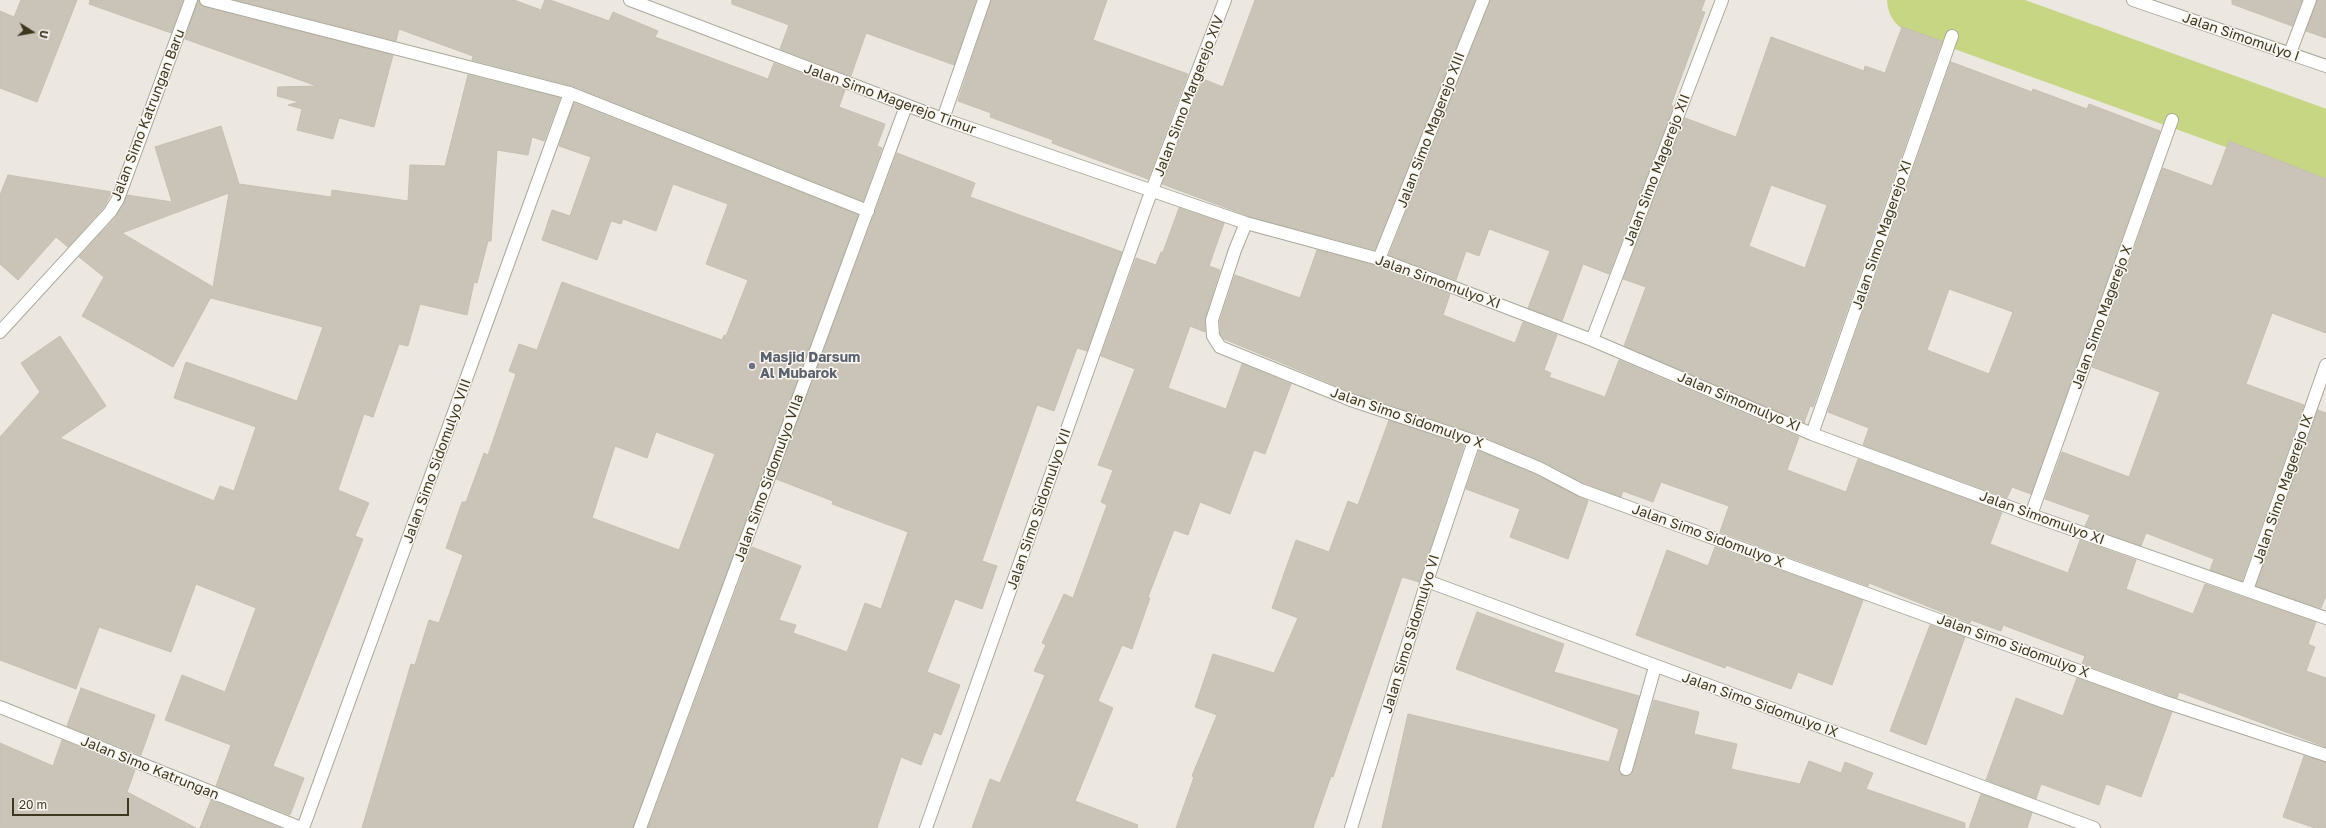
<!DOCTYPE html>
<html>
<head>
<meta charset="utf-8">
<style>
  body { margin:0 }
  #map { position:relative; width:2326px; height:828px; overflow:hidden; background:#ece7e0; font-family:"Golos Text",sans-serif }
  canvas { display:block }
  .north { position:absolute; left:12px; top:12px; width:40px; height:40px; -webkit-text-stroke:3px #f9f5f1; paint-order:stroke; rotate:101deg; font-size:11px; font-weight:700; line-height:16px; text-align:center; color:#3e371f }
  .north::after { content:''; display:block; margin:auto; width:14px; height:18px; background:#3e371f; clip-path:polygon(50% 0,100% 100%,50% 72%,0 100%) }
  .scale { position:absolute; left:12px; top:798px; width:117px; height:18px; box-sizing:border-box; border:2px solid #3e371f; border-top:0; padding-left:5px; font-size:12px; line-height:14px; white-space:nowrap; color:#3e371f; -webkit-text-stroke:3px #f9f5f1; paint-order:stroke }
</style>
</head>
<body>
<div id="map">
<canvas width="2326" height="828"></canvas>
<div class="north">U</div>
<div class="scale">20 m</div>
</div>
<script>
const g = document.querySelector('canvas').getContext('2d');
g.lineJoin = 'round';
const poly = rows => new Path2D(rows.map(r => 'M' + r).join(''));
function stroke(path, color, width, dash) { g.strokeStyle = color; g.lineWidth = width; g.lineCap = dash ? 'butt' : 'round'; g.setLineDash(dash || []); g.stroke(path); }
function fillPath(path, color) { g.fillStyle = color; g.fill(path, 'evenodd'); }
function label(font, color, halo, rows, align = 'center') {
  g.font = font + ' "Golos Text",sans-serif'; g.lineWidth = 3; g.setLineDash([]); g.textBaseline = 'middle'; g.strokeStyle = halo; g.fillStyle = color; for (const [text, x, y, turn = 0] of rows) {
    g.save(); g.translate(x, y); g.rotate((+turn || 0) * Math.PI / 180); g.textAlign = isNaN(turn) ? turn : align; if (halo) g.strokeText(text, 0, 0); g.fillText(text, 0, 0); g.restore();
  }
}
const river = poly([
  [1922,0,2326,146]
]);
const building = poly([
  [21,0,77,0,37,102,0,88,0,11,14,17,21,0],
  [90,0,183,0,171,33,89,4,90,0],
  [198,0,204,7,393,55,374,127,339,118,333,139,297,130,302,109,288,105,299,102,277,96,278,87,317,86,185,39,198,0],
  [236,0,514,0,541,10,545,0,550,0,609,21,613,12,658,31,655,37,768,79,774,63,845,90,839,107,885,124,877,146,882,148,863,201,573,86,472,60,473,56,399,29,396,41,236,0],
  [732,0,976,0,954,65,866,33,851,76,780,49,789,25,732,4,732,0],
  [991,0,1107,0,1093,40,1188,74,1148,179,1052,143,1053,140,990,117,991,113,958,101,991,0],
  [1255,0,1475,0,1375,250,1251,217,1162,184,1203,79,1223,87,1255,0],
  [1490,0,1705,0,1701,11,1705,12,1671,105,1673,106,1671,113,1609,274,1583,264,1562,321,1528,308,1550,251,1489,229,1479,256,1466,251,1456,280,1389,255,1490,0],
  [2232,0,2302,0,2292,26,2232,4,2232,0],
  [2317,0,2326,0,2326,38,2306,31,2317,0],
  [1902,27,1942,41,1813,407,1810,406,1804,423,1624,346,1646,287,1623,279,1685,118,1736,137,1771,37,1864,71,1865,66,1885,73,1902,27],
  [1771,185,1827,205,1805,268,1749,246,1771,185],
  [1951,62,2032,92,2033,89,2087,109,2089,104,2160,131,2031,494,2012,487,2007,498,1863,445,1869,428,1828,412,1951,62],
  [1949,289,2013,312,1989,374,1927,350,1949,289],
  [468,75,560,98,544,141,532,137,528,155,497,150,491,241,488,241,477,283,474,282,467,315,420,304,408,346,399,344,373,417,364,414,338,490,369,503,355,536,363,539,273,766,304,778,290,815,216,786,231,745,165,720,182,675,225,692,256,608,196,584,171,652,99,627,76,689,0,660,0,437,40,392,21,363,60,336,106,406,60,438,214,501,220,486,234,491,256,427,174,398,186,362,297,401,323,327,211,298,212,295,173,367,82,316,104,277,79,257,116,217,127,195,172,202,155,147,221,126,239,184,331,197,332,190,408,201,410,165,445,166,468,75],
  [229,193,213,287,122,233,175,213,229,193],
  [574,103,858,215,633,828,362,828,411,664,415,665,429,620,439,623,463,555,446,548,462,502,466,502,484,453,488,455,516,374,509,371,519,344,537,350,562,282,722,340,724,335,726,336,748,280,706,264,728,204,673,184,656,231,623,219,621,224,611,221,597,260,542,240,552,210,570,216,591,157,559,146,574,103],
  [656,432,715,454,679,550,592,518,615,446,647,458,656,432],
  [2229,141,2326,179,2326,333,2272,313,2246,384,2304,405,2242,581,2210,570,2214,559,2146,533,2141,546,2085,526,2090,515,2045,499,2062,452,2129,477,2160,392,2092,367,2163,168,2212,186,2229,141],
  [897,153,975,183,970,197,1122,252,1087,351,1077,348,1054,411,1037,405,982,561,997,566,982,609,955,599,927,672,960,685,941,735,934,732,921,765,901,757,877,828,648,828,752,547,801,566,779,620,796,625,793,633,847,652,865,603,881,609,908,532,832,504,833,501,776,479,897,153],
  [8,175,112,192,104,207,68,247,56,237,18,280,0,264,0,195,8,175],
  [1179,208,1224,223,1209,266,1220,270,1205,318,1205,332,1190,326,1168,388,1226,409,1242,364,1291,384,1265,454,1254,450,1230,514,1200,502,1188,535,1174,530,1148,597,1150,598,1132,649,1122,645,1098,701,1113,708,1075,801,1138,825,1137,828,972,828,990,779,1000,783,1045,675,1034,671,1046,645,1042,643,1064,594,1073,598,1107,505,1101,502,1113,470,1098,465,1135,369,1101,356,1136,258,1156,265,1161,252,1163,252,1179,208],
  [1317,250,1377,266,1450,294,1443,315,1515,343,1523,322,1557,335,1544,370,1551,373,1549,377,1605,397,1619,360,1799,437,1787,470,1846,492,1858,459,2002,512,1990,544,2068,573,2080,540,2136,560,2126,589,2193,614,2205,584,2316,622,2308,644,2315,647,2306,671,2326,678,2326,747,2179,692,2177,698,2082,664,2085,656,2003,625,2001,631,1971,620,1970,623,1869,583,1868,586,1720,532,1729,506,1661,482,1653,502,1623,491,1621,497,1584,483,1542,461,1477,434,1354,393,1224,339,1220,334,1220,321,1235,275,1300,298,1317,250],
  [2318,410,2326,413,2326,596,2321,608,2256,586,2318,410],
  [1389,420,1464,446,1419,582,1402,577,1333,777,1331,776,1313,828,1176,828,1194,777,1192,776,1217,715,1195,707,1213,654,1274,673,1298,618,1272,608,1296,540,1329,552,1348,501,1358,505,1389,420],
  [1479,451,1536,475,1588,501,1568,559,1510,537,1520,509,1466,489,1479,451],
  [1715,547,1863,600,1832,685,1798,672,1791,689,1726,665,1725,668,1636,635,1667,550,1708,566,1715,547],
  [1477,612,1564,644,1554,672,1639,696,1619,767,1619,771,1624,776,1628,776,1633,771,1654,700,1699,712,1694,734,1737,744,1731,769,1800,784,1809,761,1841,773,1845,762,1873,773,1866,789,1965,823,1965,828,1382,828,1408,714,1609,762,1619,729,1456,669,1477,612],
  [1930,625,1965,637,1926,745,1890,731,1930,625],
  [2077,678,2172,712,2141,797,2106,784,2099,805,2041,784,2036,799,1986,780,2016,698,2063,716,2077,678],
  [81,688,155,715,141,755,67,726,81,688],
  [62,740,135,770,127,792,196,828,0,828,0,743,53,766,62,740],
  [2304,756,2326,762,2326,828,2315,828,2283,817,2304,756],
  [1981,794,2032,813,2027,828,1969,828,1981,794],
  [211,800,281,828,200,828,211,800]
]);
const service = poly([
  [1626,769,1655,667]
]);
const minor = poly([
  [206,0,570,93,868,211],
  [630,0,943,119,1246,223,1379,259,1592,340,1812,434,2031,515,2326,618],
  [2133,0,2326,66],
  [2290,53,2310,0],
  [943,119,984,0],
  [1246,223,1235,250,1212,320,1213,336,1220,347,1351,400,1474,441,1539,468,1581,490,2162,701,2326,755],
  [1379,259,1483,0],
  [0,332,110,212,118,199,191,0],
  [1592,340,1722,0],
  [1812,434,1952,36],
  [2031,515,2172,120],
  [1427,581,2094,828],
  [2247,590,2326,365],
  [0,707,301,828],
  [303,828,570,93],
  [640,828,906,106],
  [926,828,1147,203,1225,0],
  [1351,828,1427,581,1474,441]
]);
const markers = [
  [752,366,4,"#6b7280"]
];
const streetNames = [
  ["Jalan Simomulyo I",2241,37,19],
  ["Jalan Simo Margerejo XIV",1189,96,-69],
  ["Jalan Simo Magerejo Timur",890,99,20],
  ["Jalan Simo Katrungan Baru",148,115,-69],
  ["Jalan Simo Magerejo XIII",1431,130,-69],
  ["Jalan Simo Magerejo XII",1657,170,-69],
  ["Jalan Simo Magerejo XI",1882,235,-71],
  ["Jalan Simomulyo XI",1438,282,20],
  ["Jalan Simo Magerejo X",2102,317,-70],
  ["Jalan Simomulyo XI",1739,402,23],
  ["Jalan Simo Sidomulyo X",1407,418,19],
  ["Jalan Simo Sidomulyo VIII",437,461,-70],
  ["Jalan Simo Sidomulyo VIIa",769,478,-70],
  ["Jalan Simo Magerejo IX",2283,489,-71],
  ["Jalan Simo Sidomulyo VII",1039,509,-71],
  ["Jalan Simomulyo XI",2042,518,20],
  ["Jalan Simo Sidomulyo X",1708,536,20],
  ["Jalan Simo Sidomulyo VI",1411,634,-73],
  ["Jalan Simo Sidomulyo X",2013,646,20],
  ["Jalan Simo Sidomulyo IX",1760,705,20],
  ["Jalan Simo Katrungan",150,768,22]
];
const worshipNames = [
  ["Masjid Darsum",760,358],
  ["Al Mubarok",760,374]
];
stroke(river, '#c6d683', 70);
fillPath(building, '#cac3b8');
stroke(building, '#c6bfb2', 1);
stroke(service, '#ada89b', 14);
stroke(minor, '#ada89b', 14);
stroke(service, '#fff', 12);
stroke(minor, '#fff', 12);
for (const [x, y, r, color] of markers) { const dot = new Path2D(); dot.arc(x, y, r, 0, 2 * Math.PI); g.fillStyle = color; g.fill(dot); stroke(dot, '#f9f5f1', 1.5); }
label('14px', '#3e371f', '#f9f5f1', streetNames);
label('bold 14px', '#5b616d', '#f9f5f1', worshipNames, 'left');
</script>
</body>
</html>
